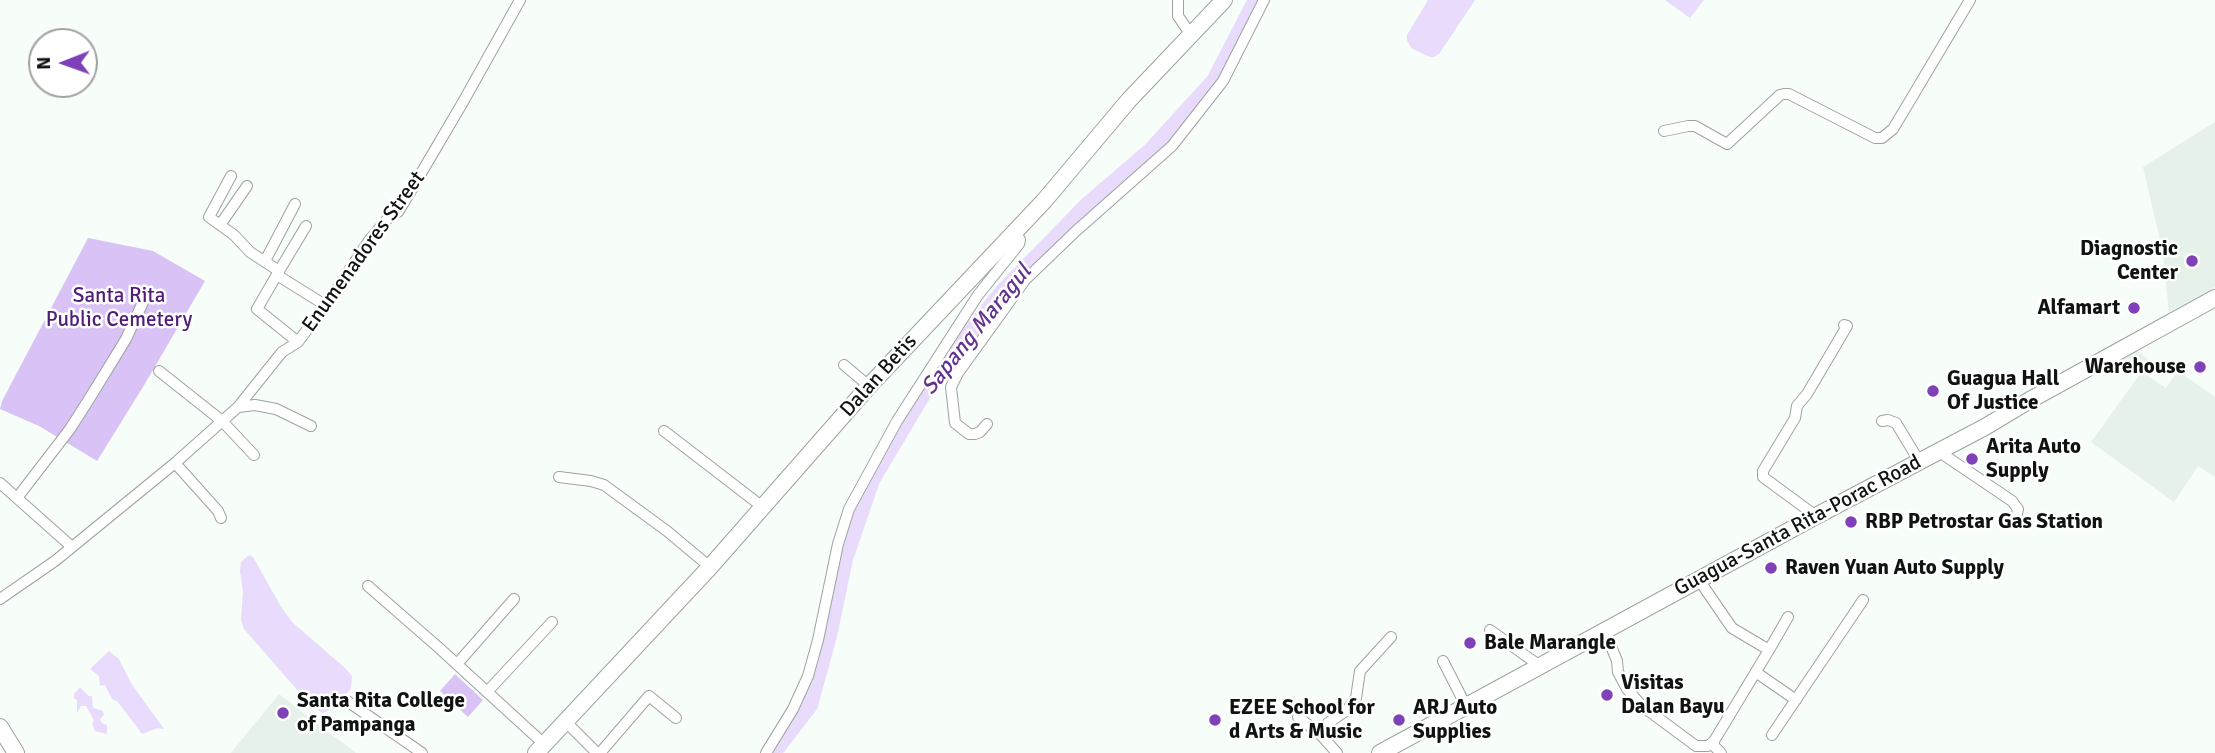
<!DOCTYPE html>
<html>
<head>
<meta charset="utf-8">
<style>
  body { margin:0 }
  #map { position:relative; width:2215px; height:753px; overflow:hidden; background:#f7fdf9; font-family:Signika,sans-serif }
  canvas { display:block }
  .north { position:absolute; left:28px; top:28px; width:70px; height:70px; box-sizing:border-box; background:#fff; border:2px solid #a0a1a0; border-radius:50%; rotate:269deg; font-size:19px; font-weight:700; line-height:28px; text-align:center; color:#111312 }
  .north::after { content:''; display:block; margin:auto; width:24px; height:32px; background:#7e41b7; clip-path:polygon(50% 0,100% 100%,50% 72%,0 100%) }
</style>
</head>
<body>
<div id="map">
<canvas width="2215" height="753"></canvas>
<div class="north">N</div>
</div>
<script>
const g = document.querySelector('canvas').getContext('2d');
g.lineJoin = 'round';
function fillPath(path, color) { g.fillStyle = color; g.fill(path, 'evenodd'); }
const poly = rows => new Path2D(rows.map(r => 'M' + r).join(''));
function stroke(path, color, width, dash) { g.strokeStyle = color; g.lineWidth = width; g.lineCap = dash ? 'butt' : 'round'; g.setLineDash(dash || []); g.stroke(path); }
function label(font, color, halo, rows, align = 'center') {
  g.font = font + ' Signika,sans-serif'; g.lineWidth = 5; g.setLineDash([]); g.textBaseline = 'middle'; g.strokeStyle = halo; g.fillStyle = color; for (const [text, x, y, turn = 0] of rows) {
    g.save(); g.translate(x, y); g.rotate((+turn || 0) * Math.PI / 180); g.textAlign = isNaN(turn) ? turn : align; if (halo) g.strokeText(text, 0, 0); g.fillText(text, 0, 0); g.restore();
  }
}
const built = poly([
  [2215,122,2215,287,2169,312,2163,253,2143,167],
  [2132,347,2156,365,2148,376,2166,388,2178,371,2215,397,2215,477,2198,466,2174,502,2091,442,2138,377,2120,363],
  [279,694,331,734,356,753,231,753]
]);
const green = poly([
  [88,238,153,251,205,281,143,387,97,461,39,426,0,409,2,401],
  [455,674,483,700,468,717,440,691]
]);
const water = poly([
  [1428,0,1475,0,1439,54,1434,57,1430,57,1411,48,1407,40,1407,35],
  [1665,0,1704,0,1690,18],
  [249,555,253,557,280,605,292,622,345,668,352,676,351,689,328,711,323,713,312,707,244,629,241,620,243,592,240,571,241,562],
  [109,651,119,659,131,683,164,729,158,728,142,734,118,702,112,699,105,685,100,686,99,676,90,669],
  [80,687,89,696,92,696,93,708,103,711,104,715,100,719,102,723,107,725,107,734,95,731,92,724,94,720,86,706,81,706,77,713,77,700,74,698,74,694]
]);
const river = poly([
  [773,753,810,705,829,636,845,559,872,480,931,381,1003,291,1087,205,1151,150,1214,81,1256,0]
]);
const street = poly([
  [1178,0,1178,16,1191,35],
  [1664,131,1688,126,1695,126,1727,144,1780,95,1784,94,1789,94,1875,138,1882,138,1893,129,1970,0],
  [231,176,209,217,234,235,250,252,279,271,257,309,298,342],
  [220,225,247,186],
  [265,261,295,204],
  [279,271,306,226],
  [277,275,325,305],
  [844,365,869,386],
  [159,371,222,421,254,455],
  [238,407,255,405,276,409,311,426],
  [1882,421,1888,420,1896,423,1919,461],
  [987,424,980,432,975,434,969,434,955,423,951,387,958,373,1025,280,1076,231,1172,146,1223,81,1264,0],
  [664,431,764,508],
  [1938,451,2012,501,2018,509,2016,519],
  [175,463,218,511,221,518],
  [559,477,591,481,604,485,667,531,710,567],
  [0,483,72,547],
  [17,498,70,429,91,396,126,339,144,300],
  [1816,516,1763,477,1763,471,1795,418,1797,406,1807,394,1847,326,1844,325],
  [1699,580,1732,628,1769,650,1714,741,1714,746,1721,753],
  [368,586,438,647,544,744],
  [0,599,55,561,175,463,238,407,282,352,298,342,336,290,368,242,390,216,398,212,406,199,463,102,520,0],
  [1490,630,1540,666],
  [1605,631,1617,661,1618,672,1627,689,1642,706,1696,746,1708,746,1714,741],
  [1769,650,1788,617],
  [1443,661,1466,706],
  [457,664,514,599],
  [1757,673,1796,700],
  [487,692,552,622],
  [347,701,422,753],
  [1298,717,1320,734,1337,753],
  [565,721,597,753],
  [1320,734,1328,723,1347,710,1356,698,1360,671,1391,637],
  [1772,735,1863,600],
  [600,753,649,696,676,718],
  [766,753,793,709,808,676,818,640,838,544,849,509,897,421,978,295,1019,244,1020,240,1015,231]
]);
const secondary = poly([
  [0,727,16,753],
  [536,753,710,567,869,386,1044,201,1129,100,1224,0],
  [1380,753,1816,516,1985,427,2030,400,2215,298]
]);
const markers = [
  [2192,261,7,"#7e41b7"],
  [2134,308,7,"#7e41b7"],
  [2200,367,7,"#7e41b7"],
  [1933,391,7,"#7e41b7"],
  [1972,459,7,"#7e41b7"],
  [1851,522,7,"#7e41b7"],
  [1771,568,7,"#7e41b7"],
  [1470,643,7,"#7e41b7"],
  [1607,695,7,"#7e41b7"],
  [283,713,7,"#7e41b7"],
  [1215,720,7,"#7e41b7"],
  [1399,720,7,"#7e41b7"]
];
const poiNames = [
  ["Diagnostic",2178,249,"right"],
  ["Center",2178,273,"right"],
  ["Alfamart",2120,308,"right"],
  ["Warehouse",2186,367,"right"],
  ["Guagua Hall",1947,379],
  ["Of Justice",1947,403],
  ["Arita Auto",1986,447],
  ["Supply",1986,471],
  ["RBP Petrostar Gas Station",1865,522],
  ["Raven Yuan Auto Supply",1785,568],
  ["Bale Marangle",1484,643],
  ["Visitas",1621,683],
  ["Dalan Bayu",1621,707],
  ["Santa Rita College",297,701],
  ["of Pampanga",297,725],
  ["EZEE School for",1229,708],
  ["d Arts & Music",1229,732],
  ["ARJ Auto",1413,708],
  ["Supplies",1413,732]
];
const streetNames = [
  ["Enumenadores Street",364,252,-54],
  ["Dalan Betis",879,376,-48],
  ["Guagua-Santa Rita-Porac Road",1798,526,-28]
];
const parkNames = [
  ["Santa Rita",119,296],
  ["Public Cemetery",119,320]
];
const waterNames = [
  ["Sapang Maragul",977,330,-51]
];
fillPath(built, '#e5f1e9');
fillPath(green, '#d9c2f6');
fillPath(water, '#e9dbfc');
stroke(river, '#e9dbfc', 16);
stroke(street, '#9da39f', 12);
stroke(secondary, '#9da39f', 18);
stroke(street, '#fff', 10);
stroke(secondary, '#fff', 16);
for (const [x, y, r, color] of markers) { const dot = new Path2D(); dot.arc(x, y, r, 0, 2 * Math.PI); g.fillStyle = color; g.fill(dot); stroke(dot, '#fff', 2.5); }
label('bold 21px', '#111312', '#fff', poiNames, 'left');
label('21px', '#111312', '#fff', streetNames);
label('21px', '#4f1d78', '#fff', parkNames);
label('italic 23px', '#62338f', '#fff', waterNames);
</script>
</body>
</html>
